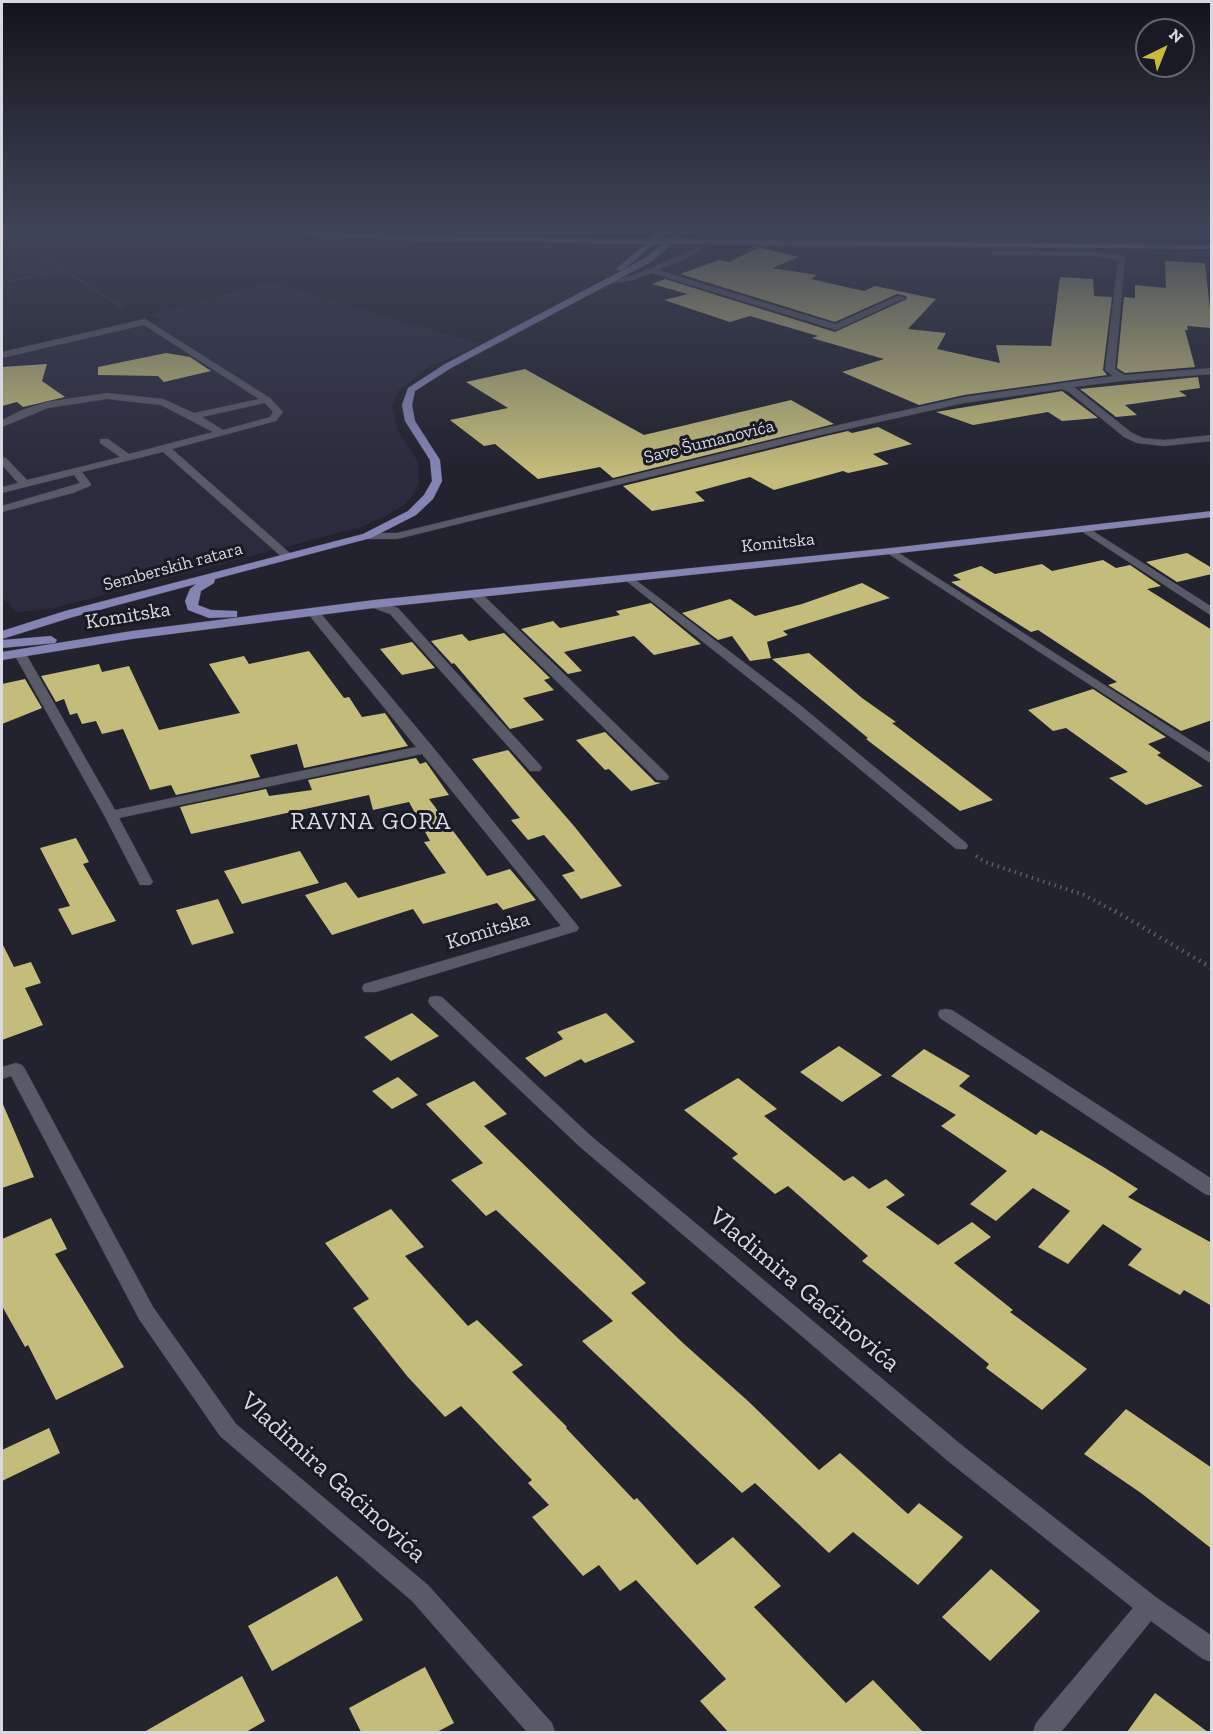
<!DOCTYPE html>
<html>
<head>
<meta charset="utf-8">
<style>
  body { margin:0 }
  #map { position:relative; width:1213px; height:1734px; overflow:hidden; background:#23232f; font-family:"Zilla Slab",serif }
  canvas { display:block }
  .frame { position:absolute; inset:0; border:3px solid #d8d8e1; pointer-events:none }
  .north { position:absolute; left:1135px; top:18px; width:60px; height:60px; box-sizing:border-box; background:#1a1a25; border:2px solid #666670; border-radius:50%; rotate:43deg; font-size:16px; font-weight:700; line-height:24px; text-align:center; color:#d8d8e1 }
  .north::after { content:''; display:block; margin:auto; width:21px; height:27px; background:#c9ba3a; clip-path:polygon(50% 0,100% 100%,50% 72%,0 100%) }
</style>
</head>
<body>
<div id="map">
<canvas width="1213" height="1734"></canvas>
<div class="frame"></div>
<div class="north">N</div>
</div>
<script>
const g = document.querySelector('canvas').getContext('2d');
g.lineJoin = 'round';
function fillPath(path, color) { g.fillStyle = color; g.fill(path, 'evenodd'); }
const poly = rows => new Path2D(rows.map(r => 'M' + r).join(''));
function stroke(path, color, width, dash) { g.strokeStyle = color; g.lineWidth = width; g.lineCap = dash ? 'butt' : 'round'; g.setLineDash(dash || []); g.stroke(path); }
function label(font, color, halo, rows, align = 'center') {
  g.font = font + ' "Zilla Slab",serif'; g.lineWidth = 6; g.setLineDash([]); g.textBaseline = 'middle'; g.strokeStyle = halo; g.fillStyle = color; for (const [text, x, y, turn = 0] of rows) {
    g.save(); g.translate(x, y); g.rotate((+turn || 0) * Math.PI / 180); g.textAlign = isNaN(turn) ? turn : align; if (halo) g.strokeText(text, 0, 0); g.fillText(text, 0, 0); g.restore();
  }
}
const built = poly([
  [270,282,481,344,427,368,398,391,391,407,398,431,418,462,419,483,414,493,405,504,390,514,361,527,51,609,17,612,2,597,2,359,164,321,149,315]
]);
const building = poly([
  [759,247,799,257,772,268,817,275,811,279,864,291,875,286,936,299,908,329,946,333,937,349,1000,363,996,345,1051,346,1060,277,1093,279,1094,296,1112,297,1103,370,1107,375,964,395,919,405,842,372,884,359,812,338,818,336,750,316,730,322,664,300,688,294,652,284,665,279,835,332,907,299,906,296,897,294,835,322,680,274,719,260,729,262],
  [1165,261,1205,263,1212,328,1187,326,1188,330,1185,330,1195,367,1125,373,1117,368,1124,297,1135,298,1135,285,1166,288],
  [166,353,190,357,211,371,164,382,158,376,98,375,98,367],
  [47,364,42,381,65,397,23,407,17,402,2,406,2,367],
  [525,369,644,435,791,400,834,424,613,478,600,467,538,479,495,444,484,446,450,420,508,408,466,382],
  [1198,377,1200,388,1179,391,1187,396,1125,405,1137,415,1116,417,1080,389],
  [1062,391,1098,418,1062,421,1048,412,973,425,936,412],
  [878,427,912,444,873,454,889,464,848,473,843,471,774,490,750,477,695,492,705,501,652,511,623,486,826,436,848,431,852,433],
  [1187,553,1212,568,1212,574,1177,582,1146,562],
  [1103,560,1116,568,1130,565,1161,586,1147,589,1212,630,1212,720,1181,731,1108,685,1117,682,1038,630,1031,632,951,582,961,580,953,575,981,566,995,574,1042,564,1052,571],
  [862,583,890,598,783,631,788,635,767,642,771,658,750,661,732,636,718,640,682,613,730,599,755,616,802,604],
  [651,603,701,644,654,655,634,636,564,652,582,671,568,674,521,629,553,621,560,628,620,615,616,611],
  [504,633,550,678,544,680,554,690,523,698,544,720,510,729,454,663,452,664,431,641,462,634,469,641],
  [412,642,435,668,402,675,380,649],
  [309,651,344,698,349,697,362,717,385,713,408,746,304,768,297,744,250,755,260,777,176,795,171,785,150,790,123,729,102,734,96,721,82,724,77,713,70,715,64,699,56,702,41,676,99,664,102,672,129,666,159,730,240,713,209,664,244,656,249,664],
  [809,653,862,698,896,722,892,723,993,800,960,811,866,739,868,738,772,659],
  [25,679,42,708,2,724,2,684],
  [1093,689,1166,737,1148,744,1161,753,1157,755,1203,786,1146,805,1109,778,1128,772,1066,728,1053,731,1028,710],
  [605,732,655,782,661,783,631,791,609,769,605,770,576,740],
  [508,750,574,826,622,886,581,899,562,875,575,871,544,835,528,840,511,820,520,818,472,759],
  [416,758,420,764,426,762,449,795,429,799,487,876,510,869,536,900,503,910,497,903,423,924,413,909,332,935,305,895,346,882,358,898,446,873,424,842,430,841,409,802,373,810,369,795,191,834,180,807,266,789,269,796,312,790,308,780],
  [76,838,89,862,83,864,116,921,72,935,58,909,70,906,40,848],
  [300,851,319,883,242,904,224,871],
  [218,899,234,933,192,945,176,910],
  [2,943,14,967,31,962,41,983,25,988,43,1025,2,1040],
  [412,1013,439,1036,391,1061,364,1037],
  [606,1013,635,1042,585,1063,581,1059,545,1077,525,1058,563,1039,557,1032],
  [839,1046,882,1075,842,1102,800,1072],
  [924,1049,970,1076,959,1086,1036,1135,1041,1130,1105,1168,1138,1189,1128,1197,1212,1243,1212,1306,1184,1290,1180,1295,1128,1265,1142,1249,1103,1224,1068,1264,1038,1247,1070,1211,1033,1188,996,1221,970,1204,1007,1171,941,1126,956,1115,891,1076],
  [398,1077,418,1095,392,1109,372,1091],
  [738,1078,777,1109,764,1116,844,1181,853,1176,869,1189,886,1179,905,1195,886,1207,938,1245,972,1222,991,1237,954,1263,1013,1310,1010,1312,1087,1369,1042,1410,986,1368,989,1364,862,1261,868,1256,788,1186,775,1194,732,1158,738,1154,684,1110],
  [474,1081,507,1114,484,1126,646,1283,631,1293,683,1343,748,1401,819,1470,840,1453,908,1514,919,1503,963,1537,918,1585,853,1532,829,1553,755,1483,742,1493,582,1341,613,1321,496,1210,486,1216,451,1180,483,1163,426,1104],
  [2,1102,34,1177,2,1188],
  [391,1209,424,1247,405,1256,468,1326,477,1320,523,1365,512,1372,567,1427,566,1428,634,1500,637,1498,697,1565,733,1537,781,1586,754,1607,846,1703,873,1680,923,1732,728,1732,700,1701,726,1679,636,1580,620,1591,599,1565,583,1576,532,1517,549,1505,528,1483,532,1480,461,1406,445,1417,407,1376,353,1308,369,1299,325,1243],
  [51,1218,67,1249,55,1254,124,1367,56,1400,28,1345,25,1347,2,1306,2,1239],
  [1126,1409,1212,1468,1212,1549,1141,1493,1084,1454],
  [49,1428,60,1453,2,1481,2,1450],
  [991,1569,1040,1611,990,1661,942,1617],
  [337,1576,363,1620,272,1671,248,1626],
  [425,1667,454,1723,437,1732,361,1732,349,1708],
  [242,1676,265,1721,246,1732,144,1732],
  [1155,1693,1208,1732,1127,1732]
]);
const pathFar2 = poly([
  [2,232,124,308],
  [2,283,64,269]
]);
const pathFar1 = poly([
  [976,856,985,862,1084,895,1118,913]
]);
const path = poly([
  [1115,911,1212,968]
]);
const minor = poly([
  [697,248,700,248,700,252,658,270,835,324,898,296,905,298,836,330,652,273,634,280,607,284,603,282,632,276,697,248],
  [994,251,1094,252,1118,255,1125,258,1115,369,1124,375,1212,368,1212,374,1122,381,1074,387,1132,433,1143,438,1164,440,1212,435,1212,441,1164,446,1137,443,1124,437,1069,392,1062,389,964,403,825,434,397,539,367,539,361,536,367,533,397,533,825,428,964,397,1113,376,1105,370,1118,261,1094,256,991,255,990,253,994,251],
  [145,319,270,398,283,412,276,421,172,449,291,554,291,558,283,558,163,452,82,472,91,484,90,486,73,493,2,512,2,506,80,483,74,475,2,493,2,487,18,483,2,465,2,457,6,458,27,480,120,457,100,443,100,439,108,439,129,454,213,432,161,405,107,399,48,408,2,427,2,420,22,410,46,402,107,393,163,399,194,413,259,399,144,325,2,358,2,352,145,319],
  [265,403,273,412,270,417,223,430,202,417,265,403],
  [1085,526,1212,607,1212,616,1081,531,1081,527,1085,526],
  [891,548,1212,754,1212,764,887,553,885,551,891,548],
  [629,575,800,705,966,843,968,846,966,849,956,849,790,711,625,580,625,576,629,575],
  [475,590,479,591,667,774,669,777,667,780,657,780,471,597,471,591,475,590],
  [374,600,398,608,540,765,542,768,540,771,530,771,390,614,370,607,368,604,374,600],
  [313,608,317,609,432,746,577,925,579,928,577,931,376,992,364,992,362,988,364,984,561,926,422,754,119,818,153,882,150,885,140,885,104,815,14,654,20,650,26,654,115,810,416,747,309,615,309,609,313,608],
  [436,996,442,997,591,1136,964,1447,1157,1598,1212,1636,1212,1662,1203,1659,1151,1621,1061,1732,1033,1732,1036,1723,1133,1608,948,1461,579,1146,430,1005,428,1001,430,997,436,996],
  [946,1009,952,1010,1212,1179,1212,1196,1205,1194,940,1018,938,1014,940,1010,946,1009],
  [16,1063,22,1065,25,1069,153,1307,236,1424,428,1585,552,1723,555,1732,527,1732,412,1601,220,1436,139,1319,11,1076,2,1079,2,1067,16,1063]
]);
const major = poly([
  [256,231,298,231,421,237,650,239,660,231,667,231,659,239,668,239,679,231,686,231,678,239,1212,245,1212,249,672,244,651,262,451,368,415,391,412,405,415,421,440,460,442,481,433,499,416,515,371,538,215,579,214,583,201,591,198,605,211,610,237,611,237,617,209,618,188,610,185,601,190,589,196,584,73,617,2,639,2,631,65,611,363,534,408,511,424,495,432,481,430,460,405,421,402,405,408,388,445,364,621,271,616,269,645,244,421,241,260,233,256,231],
  [654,244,663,244,645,258,624,269,654,244],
  [1212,511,1212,517,891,554,374,608,132,639,2,660,2,652,132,631,374,600,891,548,1212,511],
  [51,636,57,640,55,643,2,648,2,640,51,636]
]);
const farStreetnames = [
  ["Save Šumanovića",709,442,-14],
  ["Komitska",778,543,-6],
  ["Semberskih ratara",173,567,-15]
];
const streetNames = [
  ["Komitska",128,616,-9],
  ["Komitska",488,931,-17]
];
const quarterNames = [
  ["RAVNA GORA",371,822]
];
const nearStreetnames = [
  ["Vladimira Gaćinovića",804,1290,40],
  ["Vladimira Gaćinovića",333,1478,42]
];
fillPath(built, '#2c2b3e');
fillPath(building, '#c3bc7b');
stroke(minor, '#3d3d47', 1);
stroke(major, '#3d3d47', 1);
stroke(pathFar2, '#5c5c67', 2, [1, 2]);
stroke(pathFar1, '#5c5c67', 4, [1.5, 4.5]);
stroke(path, '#5c5c67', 4.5, [1.5, 5]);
fillPath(minor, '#595a68');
fillPath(major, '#8585b5');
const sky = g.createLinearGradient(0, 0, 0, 473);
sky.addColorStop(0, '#13131a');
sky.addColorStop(0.49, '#3f4558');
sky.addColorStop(1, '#3f455800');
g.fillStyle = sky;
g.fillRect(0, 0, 1213, 473);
label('18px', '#d8d8e1', '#1a1a25', farStreetnames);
label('21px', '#d8d8e1', '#1a1a25', streetNames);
g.letterSpacing = '1.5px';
label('24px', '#dadbec', '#1a1a25', quarterNames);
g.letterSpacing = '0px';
label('26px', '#d8d8e1', '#1a1a25', nearStreetnames);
</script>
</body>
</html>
